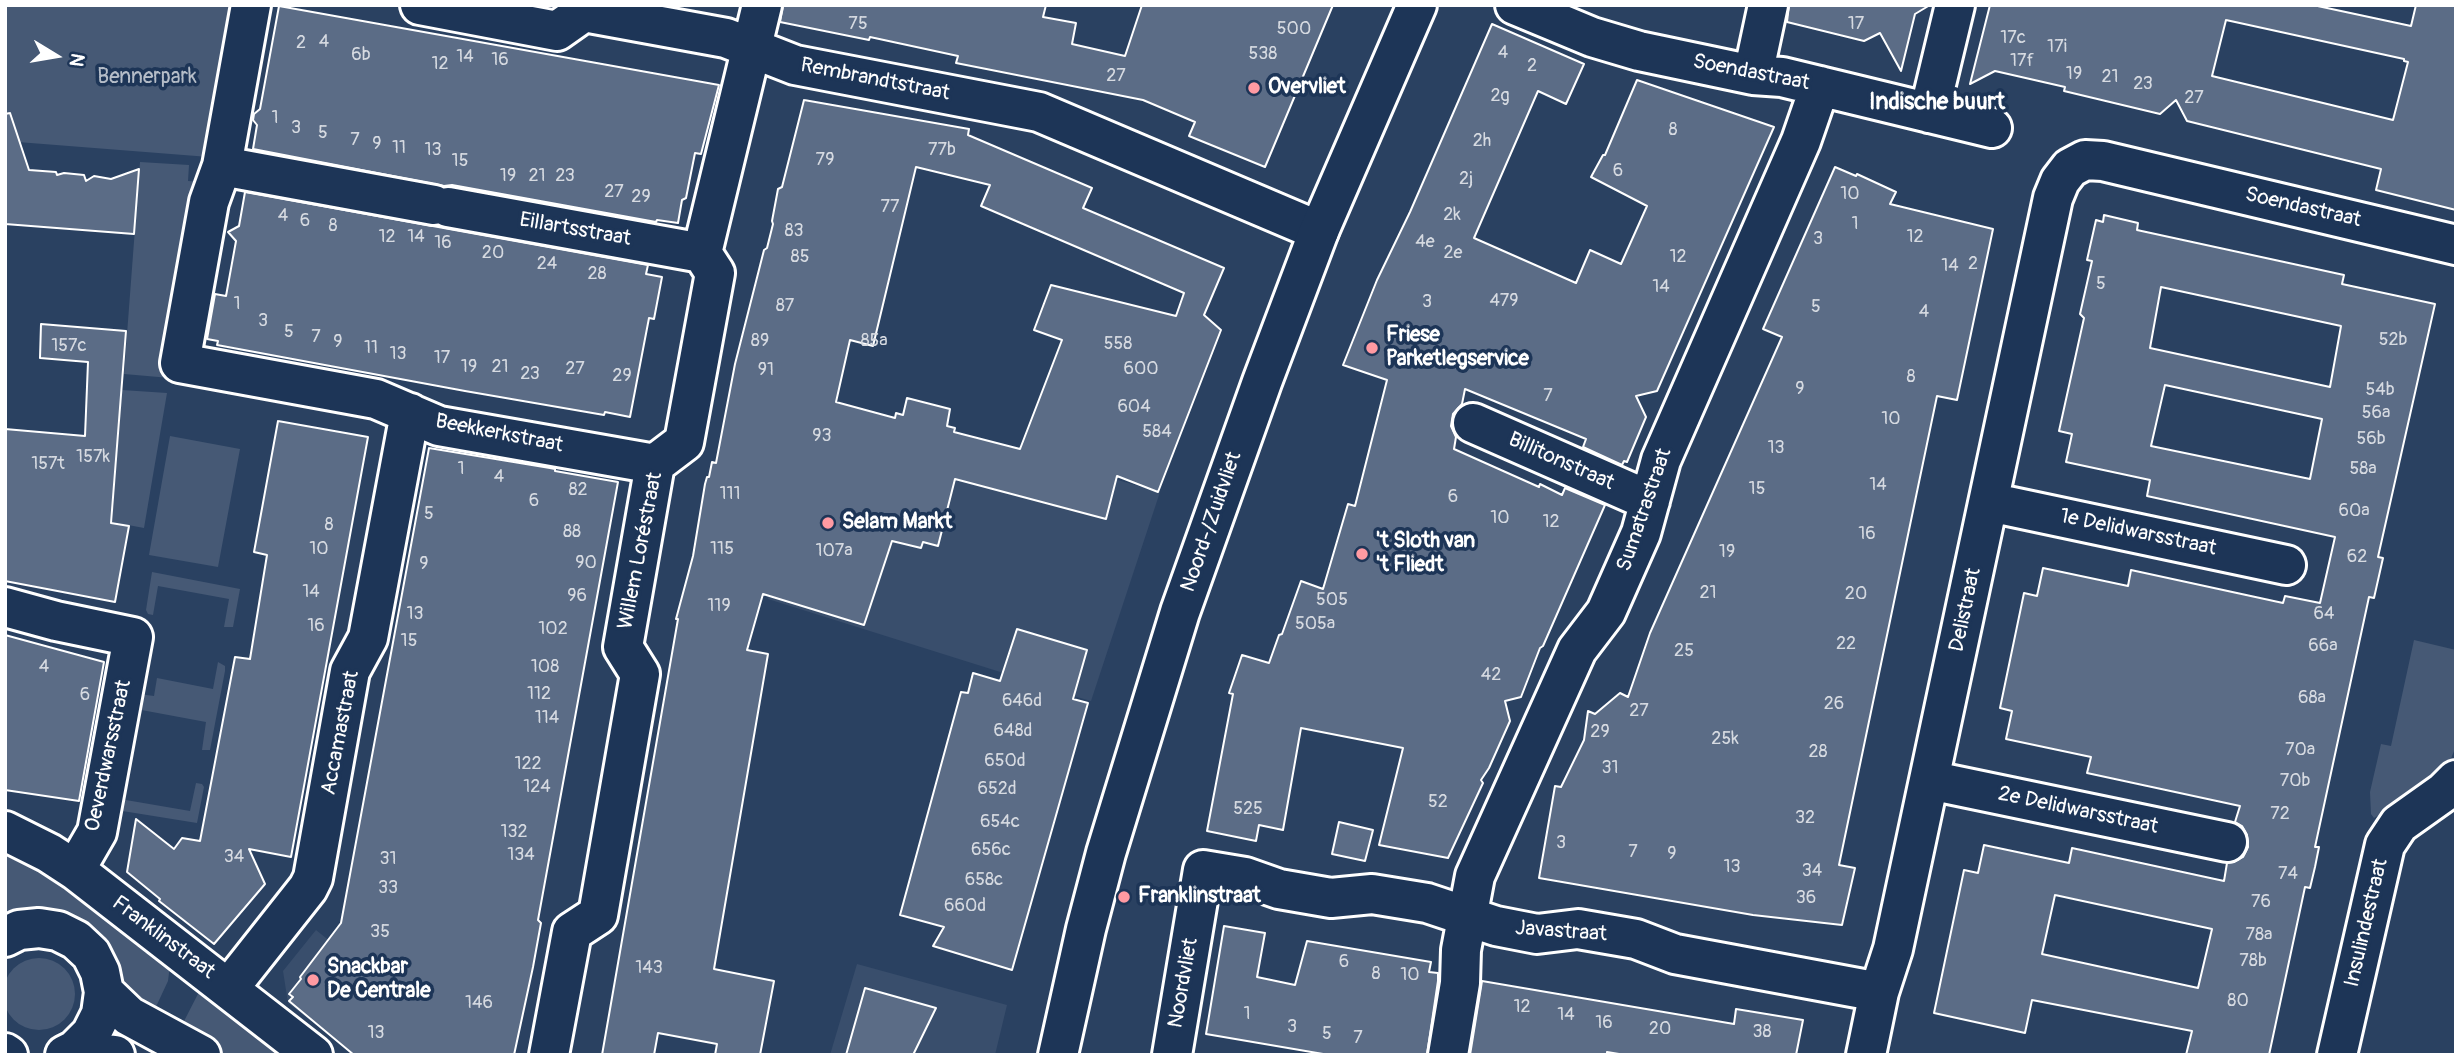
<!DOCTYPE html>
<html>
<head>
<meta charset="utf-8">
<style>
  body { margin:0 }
  #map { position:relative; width:2461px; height:1060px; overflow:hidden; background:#2a4161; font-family:Pangolin,sans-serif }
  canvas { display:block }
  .frame { position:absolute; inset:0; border:7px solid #fff; pointer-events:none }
  .north { position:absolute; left:21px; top:21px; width:70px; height:70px; -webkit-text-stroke:5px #1d3557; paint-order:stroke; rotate:101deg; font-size:19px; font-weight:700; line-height:28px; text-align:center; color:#fff }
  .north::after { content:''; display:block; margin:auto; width:24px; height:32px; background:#fff; clip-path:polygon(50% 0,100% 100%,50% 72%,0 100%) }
</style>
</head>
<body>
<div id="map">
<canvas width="2461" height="1060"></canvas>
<div class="frame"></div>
<div class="north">N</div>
</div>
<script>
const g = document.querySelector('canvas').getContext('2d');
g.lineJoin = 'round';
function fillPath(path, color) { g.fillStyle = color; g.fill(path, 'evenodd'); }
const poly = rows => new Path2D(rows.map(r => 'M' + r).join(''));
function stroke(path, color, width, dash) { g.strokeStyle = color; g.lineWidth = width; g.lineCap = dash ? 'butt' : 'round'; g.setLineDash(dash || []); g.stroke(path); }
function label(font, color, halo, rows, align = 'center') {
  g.font = font + ' Pangolin,sans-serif'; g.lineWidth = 7; g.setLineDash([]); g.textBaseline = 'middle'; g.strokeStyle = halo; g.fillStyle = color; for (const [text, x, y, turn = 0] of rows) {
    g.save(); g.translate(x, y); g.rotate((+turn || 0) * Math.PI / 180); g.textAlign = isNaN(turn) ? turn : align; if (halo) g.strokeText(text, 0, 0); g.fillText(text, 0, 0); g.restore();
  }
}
const built = poly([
  [896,417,1160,492,1091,701,1013,679,1013,676,768,599,802,468,886,457],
  [316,930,331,942,367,949,311,1021,288,1003,283,971],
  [857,964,1007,1005,995,1055,830,1055]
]);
const green = poly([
  [5,5,236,5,209,157,5,141],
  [140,162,189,165,188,181,205,182,170,378,124,374],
  [122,390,167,393,144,528,112,522],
  [170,436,240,449,218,567,149,555],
  [152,572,240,589,233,627,224,627,229,599,158,586,153,615,148,614,146,610],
  [2414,640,2456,650,2456,746,2446,771,2437,779,2374,818,2371,814,2370,792,2381,744,2391,746],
  [218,662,225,666,225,671,210,750,202,750,206,722,136,709,139,694,154,696,157,678,213,689],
  [196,783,202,784,204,787,197,823,110,809,120,799,190,811],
  [5,852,40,865,170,965,168,981,154,1011,126,990,110,951,18,912,5,913],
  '3 994a36 36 0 1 1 72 0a36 36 0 1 1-72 0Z',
  [200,990,287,1055,224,1055,182,1031,181,1027]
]);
const building = poly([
  [783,5,1046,5,1043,17,1076,23,1072,44,1125,56,1142,5,1333,5,1265,167,1189,136,1195,122,1143,100,956,63,958,56,870,37,869,40,780,22,783,5],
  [1789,5,1930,5,1915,14,1901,71,1880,33,1864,41,1787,22,1789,5],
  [1990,5,2313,5,2411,26,2416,5,2456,5,2456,210,2376,190,2381,169,2187,121,2176,100,2160,114,2064,91,2065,87,1995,71,1970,84,1990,5],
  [2226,20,2404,59,2404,61,2408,62,2393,120,2212,76,2226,20],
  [279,6,719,85,701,154,695,153,686,198,682,200,678,223,657,220,656,222,452,185,444,186,253,149,257,125,253,120,254,114,260,109,279,6],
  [1492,24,1584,64,1566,104,1538,91,1474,238,1576,283,1590,250,1621,264,1647,206,1591,177,1603,155,1605,155,1637,80,1774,127,1657,391,1636,396,1646,417,1627,462,1624,461,1622,465,1583,447,1586,439,1465,389,1462,404,1453,414,1451,426,1456,437,1454,449,1539,487,1540,484,1562,495,1565,488,1605,505,1543,646,1540,648,1521,697,1505,701,1510,721,1489,768,1481,780,1483,783,1448,858,1379,845,1403,748,1301,728,1283,830,1259,825,1256,841,1207,831,1233,694,1229,693,1242,655,1269,663,1279,635,1282,634,1301,581,1323,589,1348,504,1355,506,1387,380,1343,365,1377,280,1410,212,1492,24],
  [804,100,969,129,968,135,1092,188,1083,208,1224,268,1204,315,1221,330,1158,492,1117,476,1106,519,955,479,938,546,923,542,921,548,892,541,864,625,763,594,747,650,768,654,714,969,774,981,760,1055,715,1055,717,1044,658,1033,654,1055,602,1055,678,619,676,619,693,556,705,484,707,477,709,477,712,462,716,463,735,364,764,250,767,248,773,224,772,221,778,189,782,187,804,100],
  [916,167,990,185,981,206,1184,293,1176,316,1051,285,1034,330,1062,340,1020,449,954,432,955,428,947,426,950,409,907,398,903,415,896,413,895,418,836,402,850,340,873,346,916,167],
  [10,113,29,170,56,172,57,175,64,173,84,175,86,181,94,176,111,179,139,169,134,234,5,224,5,114,10,113],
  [1835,167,1856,176,1857,174,1896,192,1890,204,1993,229,1957,400,1937,396,1839,865,1855,868,1842,925,1753,915,1539,878,1555,786,1561,787,1584,740,1588,711,1595,714,1620,693,1628,697,1650,633,1782,337,1763,329,1835,167],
  [245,192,648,265,646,274,662,277,654,319,649,318,630,417,605,412,604,415,465,391,217,345,218,341,207,339,215,294,226,296,236,241,228,232,239,226,245,192],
  [2104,215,2138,223,2137,230,2344,275,2342,284,2435,304,2378,557,2383,558,2374,598,2369,597,2315,847,2319,847,2315,867,2310,888,2305,887,2269,1055,2186,1055,2192,1031,2032,1000,2025,1033,1934,1013,1964,870,1978,873,1984,845,2069,863,2072,848,2224,881,2227,863,2234,862,2243,857,2248,847,2247,835,2242,826,2235,822,2240,806,2087,773,2091,757,2006,739,2012,711,2000,708,2024,593,2037,596,2043,568,2128,586,2131,570,2283,603,2285,596,2320,603,2335,537,2147,496,2150,480,2066,462,2072,434,2059,431,2084,318,2080,314,2092,261,2087,260,2096,220,2103,222,2104,215],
  [2161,287,2341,326,2330,387,2150,348,2161,287],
  [2165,385,2322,419,2310,479,2151,446,2165,385],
  [2055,895,2212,929,2198,988,2042,954,2055,895],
  [41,324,126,331,111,523,129,526,115,602,5,581,5,429,85,436,88,362,40,358,41,324],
  [278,421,368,437,291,857,249,849,265,884,214,944,159,901,160,899,127,872,136,819,174,849,182,838,200,841,235,657,250,659,267,555,254,552,278,421],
  [429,448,550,468,555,469,555,471,618,482,538,920,541,923,533,967,514,1055,354,1055,289,1001,293,997,289,994,301,979,300,977,341,923,429,448],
  [1017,629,1087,650,1073,699,1088,703,1012,970,933,946,944,927,900,915,961,692,968,693,973,673,1000,681,1017,629],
  [5,635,104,662,79,801,5,790,5,635],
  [1339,822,1373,830,1365,861,1332,854,1339,822],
  [1224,926,1265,933,1257,977,1295,985,1307,941,1431,962,1429,972,1438,973,1438,981,1427,1055,1329,1055,1206,1034,1224,926],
  [1482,981,1734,1024,1736,1009,1803,1020,1796,1055,1625,1055,1607,1052,1607,1055,1470,1055,1482,981],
  [865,988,936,1008,913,1055,846,1055,865,988]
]);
const minor = poly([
  [420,5,557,31,584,12,726,38,795,65,1039,112,1319,231],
  [1515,5,1592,37,1639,51,1753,75,1782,77,1992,128],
  [1753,75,1768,5],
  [1929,113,1955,5],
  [222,166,251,5],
  [434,205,222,166,209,202,180,363,376,399,439,426,655,464],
  [448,207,702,253],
  [1473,423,1650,501],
  [1989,502,2286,565],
  [5,607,56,621,133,637,97,832,75,870],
  [1929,780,2227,842],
  [5,831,49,853,75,870,313,1055],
  [229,988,308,888,313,878,350,671,368,638,410,413],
  [549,1055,572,932,598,915,640,674,623,647,655,464,684,442,715,273,702,253,762,5],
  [1172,1055,1203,870,1245,877,1279,889,1331,898,1372,894,1427,903,1496,926,1537,934,1578,929,1636,939,1675,954,1879,992],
  [1448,1055,1460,983,1461,950,1475,876,1577,650,1606,612,1641,533,1661,460,1801,141,1820,86],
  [1866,1055,1879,992,1893,949,2053,198,2060,181,2070,168,2085,160,2103,161,2456,245],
  [2337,1055,2385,845,2399,824,2444,792,2456,780]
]);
const major = poly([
  [5,937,19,930,39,928,58,931,76,940,91,954,100,972,104,992,101,1014,91,1034,75,1050,65,1055],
  [104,992,129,1016,201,1055],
  [75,1050,115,1055],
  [5,1053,8,1055],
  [1058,1055,1086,929,1106,853,1180,612,1262,382,1319,231,1417,5]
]);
const markers = [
  [1254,88,7,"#ff9aa2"],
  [1372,348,7,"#ff9aa2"],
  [828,523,7,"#ff9aa2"],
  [1362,554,7,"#ff9aa2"],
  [1124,897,7,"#ff9aa2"],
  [313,980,7,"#ff9aa2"]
];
const numberNames = [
  ["75",858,24],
  ["17",1856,24],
  ["500",1294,29],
  ["17c",2013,38],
  ["4",324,42],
  ["2",301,43],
  ["17i",2057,47],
  ["4",1503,53],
  ["538",1263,54],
  ["6b",361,55],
  ["14",465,57],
  ["16",500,60],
  ["17f",2022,61],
  ["12",440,64],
  ["2",1532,66],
  ["19",2074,74],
  ["27",1116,76],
  ["21",2110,77],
  ["23",2143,84],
  ["2g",1500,96],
  ["27",2194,98],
  ["1",275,118],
  ["3",296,128],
  ["8",1673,130],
  ["5",323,133],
  ["7",355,140],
  ["2h",1482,141],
  ["9",377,144],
  ["11",399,148],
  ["13",433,150],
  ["77b",942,150],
  ["79",825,160],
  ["15",460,161],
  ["6",1618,171],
  ["19",508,176],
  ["21",537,176],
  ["23",565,176],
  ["2j",1466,179],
  ["27",614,192],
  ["10",1850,194],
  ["29",641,197],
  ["77",890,207],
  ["2k",1452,215],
  ["4",283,216],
  ["6",305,221],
  ["1",1855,224],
  ["8",333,226],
  ["83",794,231],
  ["12",387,237],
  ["14",416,237],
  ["12",1915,237],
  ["3",1818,239],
  ["4e",1425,242],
  ["16",443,243],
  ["20",493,253],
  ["2e",1453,253],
  ["85",800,257],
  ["12",1678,257],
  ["24",547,264],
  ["2",1973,264],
  ["14",1950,266],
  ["28",597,274],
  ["5",2101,284],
  ["14",1661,287],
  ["479",1504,301],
  ["3",1427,302],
  ["1",237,304],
  ["87",785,306],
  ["5",1816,307],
  ["4",1924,312],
  ["3",263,321],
  ["5",289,332],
  ["7",316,337],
  ["52b",2393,340],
  ["89",760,341],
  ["85a",874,341],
  ["9",338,342],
  ["558",1118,344],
  ["157c",69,346],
  ["11",371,348],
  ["13",398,354],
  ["17",442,358],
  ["19",469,367],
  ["21",500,367],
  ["27",575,369],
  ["600",1141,369],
  ["91",766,370],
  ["23",530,374],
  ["29",622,376],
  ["8",1911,377],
  ["9",1800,389],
  ["54b",2380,390],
  ["7",1548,396],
  ["604",1134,407],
  ["56a",2376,413],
  ["10",1891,419],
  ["584",1157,432],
  ["93",822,436],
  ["56b",2371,439],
  ["13",1776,448],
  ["157k",93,457],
  ["157t",48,464],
  ["1",461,469],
  ["58a",2363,469],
  ["4",499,477],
  ["14",1878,485],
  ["15",1757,489],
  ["82",578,490],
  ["111",730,494],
  ["6",1453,497],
  ["6",534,501],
  ["60a",2354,511],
  ["5",429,514],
  ["10",1500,518],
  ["12",1551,522],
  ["8",329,525],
  ["88",572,532],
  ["16",1867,534],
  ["10",319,549],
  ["115",722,549],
  ["107a",834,551],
  ["19",1727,552],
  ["62",2357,557],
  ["90",586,563],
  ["9",424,564],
  ["14",311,592],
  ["21",1708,593],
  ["20",1856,594],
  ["96",577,596],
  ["505",1332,600],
  ["119",719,606],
  ["13",415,614],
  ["64",2324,614],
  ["505a",1315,624],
  ["16",316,626],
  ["102",553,629],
  ["15",409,641],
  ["22",1846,644],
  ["66a",2323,646],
  ["25",1684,651],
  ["4",44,667],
  ["108",545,667],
  ["42",1491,675],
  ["112",539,694],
  ["6",85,695],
  ["68a",2312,698],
  ["646d",1022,701],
  ["26",1834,704],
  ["27",1639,711],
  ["114",547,718],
  ["648d",1013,731],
  ["29",1600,732],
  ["25k",1725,739],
  ["70a",2300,750],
  ["28",1818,752],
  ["650d",1005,761],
  ["122",528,764],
  ["31",1610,768],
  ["70b",2295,781],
  ["124",537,787],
  ["652d",997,789],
  ["52",1438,802],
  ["525",1248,809],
  ["72",2280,814],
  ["32",1805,818],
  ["654c",1000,822],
  ["132",514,832],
  ["3",1561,843],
  ["656c",991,850],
  ["7",1633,852],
  ["9",1672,854],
  ["134",521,855],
  ["34",234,857],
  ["31",388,859],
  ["13",1732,867],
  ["34",1812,871],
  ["74",2288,874],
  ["658c",984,880],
  ["33",388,888],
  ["36",1806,898],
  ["76",2261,902],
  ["660d",965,906],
  ["35",380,932],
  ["78a",2259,935],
  ["78b",2253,961],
  ["6",1344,962],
  ["143",649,968],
  ["8",1376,974],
  ["10",1410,975],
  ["80",2238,1001],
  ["146",479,1003],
  ["12",1522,1007],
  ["1",1247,1014],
  ["14",1566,1015],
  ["16",1604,1023],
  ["3",1292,1027],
  ["20",1660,1029],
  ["38",1762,1032],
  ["13",376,1033],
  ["5",1327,1034],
  ["7",1358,1038]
];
const streetNames = [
  ["Soendastraat",1751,73,11],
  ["Rembrandtstraat",875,80,11],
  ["Soendastraat",2303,208,13],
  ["Eillartsstraat",575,230,10],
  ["Beekkerkstraat",499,434,11],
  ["Billitonstraat",1561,462,24],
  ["Sumatrastraat",1645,510,-71],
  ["Noord-/Zuidvliet",1212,522,-71],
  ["1e Delidwarsstraat",2138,533,12],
  ["Willem Loréstraat",641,551,-79],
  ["Delistraat",1966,610,-78],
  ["Accamastraat",341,733,-79],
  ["Oeverdwarsstraat",109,756,-78],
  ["2e Delidwarsstraat",2078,811,12],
  ["Insulindestraat",2367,923,-77],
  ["Javastraat",1561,932,4],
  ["Franklinstraat",163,938,37],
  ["Noordvliet",1184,983,-80]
];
const parkNames = [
  ["Bennerpark",147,78]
];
const poiNames = [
  ["Overvliet",1268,88],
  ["Friese",1386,336],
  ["Parketlegservice",1386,360],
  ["Selam Markt",842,523],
  ["'t Sloth van",1376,542],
  ["'t Fliedt",1376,566],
  ["Franklinstraat",1138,897],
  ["Snackbar",327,968],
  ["De Centrale",327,992]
];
const neighbourhoodNames = [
  ["Indische buurt",1937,103]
];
fillPath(built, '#394e6c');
fillPath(green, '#465975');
fillPath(building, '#5b6c86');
stroke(building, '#fff', 2);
stroke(minor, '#fff', 44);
stroke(major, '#fff', 44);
stroke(minor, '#1d3557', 38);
stroke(major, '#1d3557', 38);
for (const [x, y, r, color] of markers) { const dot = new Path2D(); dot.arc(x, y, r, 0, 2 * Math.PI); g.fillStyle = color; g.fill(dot); stroke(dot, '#1d3557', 2.5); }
label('18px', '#d6dae1', null, numberNames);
label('21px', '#fff', '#1d3557', streetNames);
label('21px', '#b5bdc8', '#1d3557', parkNames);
label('bold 21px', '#fff', '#1d3557', poiNames, 'left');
label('bold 23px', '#fff', '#1d3557', neighbourhoodNames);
</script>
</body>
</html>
